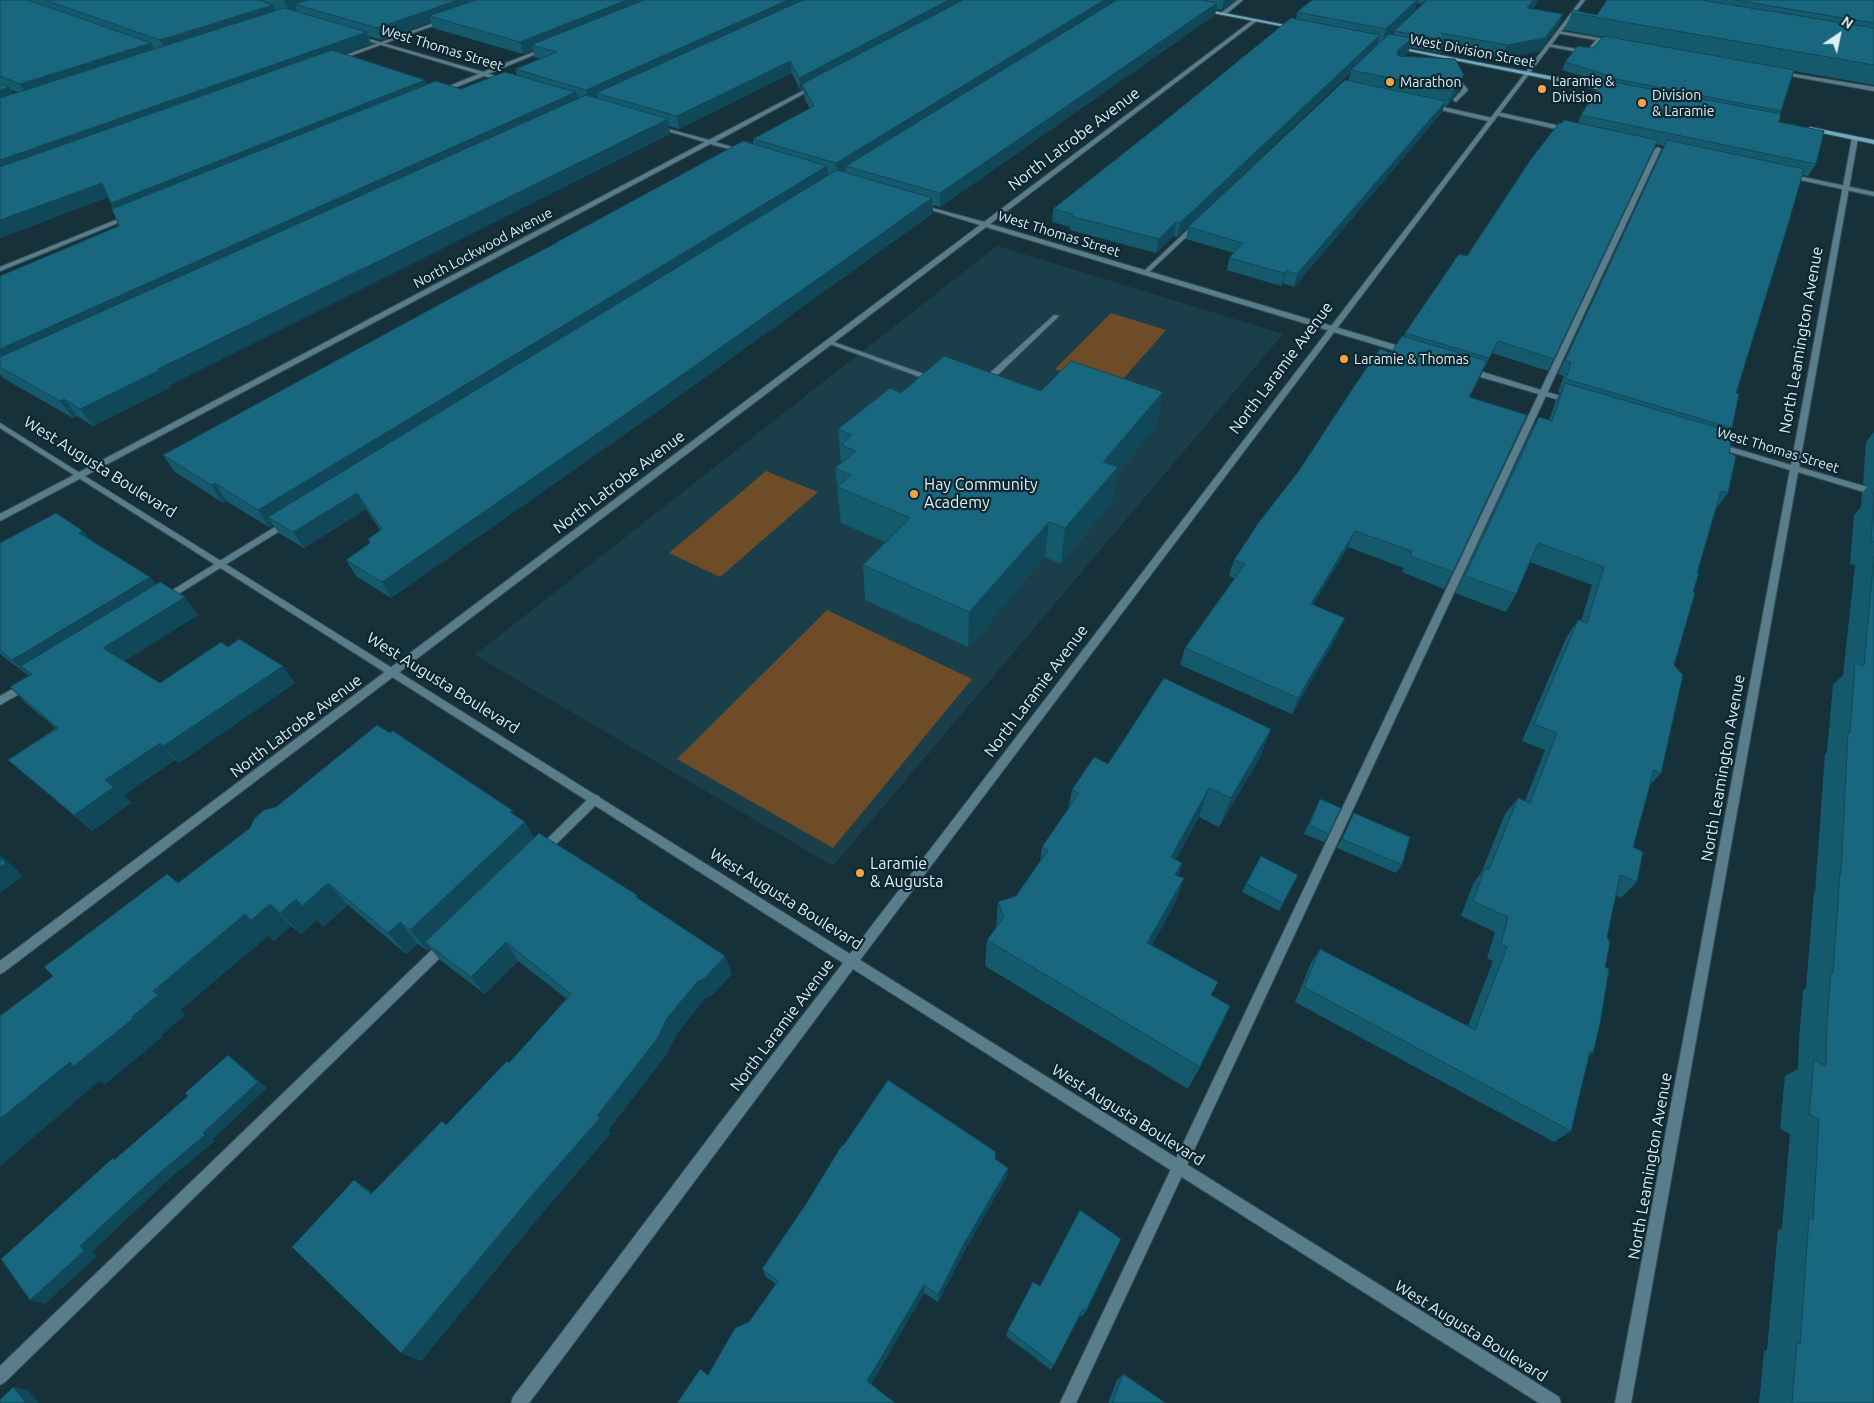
<!DOCTYPE html>
<html>
<head>
<meta charset="utf-8">
<style>
  body { margin:0 }
  #map { position:relative; width:1874px; height:1403px; overflow:hidden; background:#17313b; font-family:Ubuntu,sans-serif }
  canvas { display:block }
  .north { position:absolute; left:1814px; top:10px; width:50px; height:50px; -webkit-text-stroke:4px #0d2731; paint-order:stroke; rotate:34deg; font-size:14px; font-weight:700; line-height:20px; text-align:center; color:#deedf3 }
  .north::after { content:''; display:block; margin:auto; width:18px; height:22px; background:#deedf3; clip-path:polygon(50% 0,100% 100%,50% 72%,0 100%) }
</style>
</head>
<body>
<div id="map">
<canvas width="1874" height="1403"></canvas>
<div class="north">N</div>
</div>
<script>
const g = document.querySelector('canvas').getContext('2d');
g.lineJoin = 'round';
function fillPath(path, color) { g.fillStyle = color; g.fill(path, 'evenodd'); }
const poly = rows => new Path2D(rows.map(r => 'M' + r).join(''));
function stroke(path, color, width, dash) { g.strokeStyle = color; g.lineWidth = width; g.lineCap = dash ? 'butt' : 'round'; g.setLineDash(dash || []); g.stroke(path); }
function label(font, color, halo, rows, align = 'center') {
  g.font = font + ' Ubuntu,sans-serif'; g.lineWidth = 4.5; g.setLineDash([]); g.textBaseline = 'middle'; g.strokeStyle = halo; g.fillStyle = color; for (const [text, x, y, turn = 0] of rows) {
    g.save(); g.translate(x, y); g.rotate((+turn || 0) * Math.PI / 180); g.textAlign = isNaN(turn) ? turn : align; if (halo) g.strokeText(text, 0, 0); g.fillText(text, 0, 0); g.restore();
  }
}
const built = poly([
  [997,246,1283,334,833,866,475,655]
]);
const green = poly([
  [1111,313,1166,330,1115,388,1055,369],
  [766,471,818,492,720,577,669,553],
  [827,610,972,679,833,848,677,759]
]);
const service = poly([
  [1238,0,1243,0,1225,15,1221,15,1221,13,1238,0],
  [442,20,446,21,339,60,335,59,442,20],
  [1558,31,1599,38,1614,42,1612,43,1600,41,1588,54,1547,46,1549,44,1587,51,1596,40,1556,33,1558,31],
  [1782,72,1874,87,1874,91,1780,74,1782,72],
  [1454,73,1468,90,1456,102,1453,100,1462,90,1452,74,1454,73],
  [1430,104,1492,118,1495,120,1492,122,1428,107,1430,104],
  [1497,112,1569,128,1572,130,1569,132,1495,115,1494,114,1497,112],
  [1658,147,1661,149,1076,1403,1060,1403,1655,149,1658,147],
  [1789,174,1874,192,1874,196,1787,177,1786,176,1789,174],
  [1195,223,1200,224,1147,274,1143,274,1143,272,1195,223],
  [1054,315,1059,316,987,385,981,385,981,381,1054,315],
  [827,341,831,341,938,379,934,381,931,381,827,343,827,341],
  [288,519,291,520,292,522,291,524,167,601,161,601,159,599,161,597,288,519],
  [25,682,30,686,28,689,0,705,0,696,25,682],
  [595,795,599,796,600,799,599,802,548,852,544,854,540,852,538,849,540,846,591,796,595,795],
  [444,940,448,942,450,946,448,950,5,1382,0,1385,0,1366,440,942,444,940]
]);
const minor = poly([
  [1254,19,1258,20,990,224,1409,349,1409,353,1403,353,986,227,4,972,0,974,0,961,980,225,918,206,918,204,984,222,1254,19],
  [355,35,483,72,544,48,548,49,488,74,506,79,506,81,484,76,441,93,439,90,479,74,355,37,355,35],
  [812,86,816,87,715,142,745,151,745,153,710,144,0,521,0,514,705,142,657,128,657,126,709,140,812,86],
  [1855,136,1858,138,1799,467,1874,489,1874,495,1798,472,1631,1403,1615,1403,1790,470,1714,447,1713,445,1717,443,1791,465,1852,138,1855,136],
  [128,215,130,216,130,218,0,271,0,267,128,215],
  [1467,369,1473,369,1573,400,1572,402,1566,402,1467,373,1467,369]
]);
const tertiary = poly([
  [1581,0,1585,0,860,960,1559,1397,1561,1403,1539,1403,853,969,529,1403,511,1403,513,1397,720,1123,843,963,0,428,0,423,850,954,1581,0]
]);
const secondary = poly([
  [1204,9,1296,27,1298,28,1296,29,1202,11,1204,9],
  [1362,40,1612,88,1615,90,1612,92,1364,42,1362,40],
  [1810,127,1874,140,1874,144,1808,130,1807,129,1810,127]
]);
const wall = poly([
  [0,0,1236,0,1222,10,1216,9,1215,15,940,207,933,205,933,213,662,408,391,598,356,576,346,560,370,543,380,530,366,509,304,548,279,533,273,525,269,527,226,501,223,503,175,472,163,455,557,243,557,242,753,144,753,139,810,109,804,97,803,89,800,90,792,73,679,129,669,126,670,134,170,385,171,387,93,426,77,416,73,418,3,378,0,374,0,276,119,226,113,208,108,197,0,238],
  [431,22,433,28,523,54,533,50,534,57,541,59,515,69,517,75,461,89,427,85,425,80,343,54,371,44,368,36,381,40],
  [11,90,18,92,13,94],
  [1312,0,1426,0,1421,4,1417,3,1415,10,1390,34,1393,34,1394,31,1427,0,1539,0,1532,9,1563,14,1558,26,1540,51,1502,58,1443,47,1441,53,1410,47,1408,53,1405,56,1459,90,1447,106,1444,106,1442,112,1294,287,1282,283,1281,286,1227,270,1229,258,1234,253,1186,239,1188,227,1348,81,1351,72,1177,237,1174,236,1156,253,1070,230,1070,227,1052,222,1053,209,1296,19,1297,12],
  [1607,0,1874,0,1874,85,1794,71,1781,111,1780,114,1779,122,1816,164,1808,176,1802,175,1736,393,1732,428,1730,431,1728,493,1715,510,1697,573,1674,665,1661,773,1650,785,1633,847,1637,882,1621,898,1616,895,1607,937,1605,967,1593,1053,1588,1056,1571,1131,1554,1142,1295,1002,1311,963,1320,949,1468,1026,1493,961,1487,958,1495,932,1461,916,1473,884,1481,873,1505,814,1518,798,1525,801,1545,750,1522,741,1566,638,1578,620,1581,621,1592,585,1530,562,1516,594,1506,612,1455,593,1529,435,1539,417,1549,420,1556,400,1560,393,1558,392,1564,376,1558,374,1664,146,1656,144,1548,371,1492,353,1470,397,1453,572,1444,589,1402,572,1404,568,1348,547,1313,605,1338,634,1292,714,1180,665,1185,648,1235,579,1229,576,1234,560,1404,337,1405,333,1467,256,1562,123,1578,123,1581,115,1602,82,1562,70,1565,62,1593,48,1603,37,1564,30,1572,13,1597,15],
  [1041,391,1156,427,1116,475,1112,503,1061,564,1045,557,968,647,865,600,863,565,885,542,841,523,835,468,841,463,838,429,901,393],
  [1874,432,1874,1403,1759,1403,1764,1351,1767,1350,1778,1230,1782,1228,1790,1134,1780,1129,1785,1076,1798,1069,1799,1041,1803,990,1806,988,1814,893,1815,892,1825,754,1827,752,1833,685,1843,675,1855,565,1850,564,1854,515,1861,507,1862,493,1868,486,1863,484,1866,442],
  [91,541,156,584,198,615,124,661,160,683,228,647,295,683,179,763,175,760,124,795,131,803,92,831,8,760,56,728,27,704,10,687,29,676,0,654,0,543],
  [1271,729,1259,759,1219,827,1199,817,1176,859,1182,863,1178,876,1184,878,1174,905,1152,945,1218,982,1211,995,1200,1067,1188,1089,985,966,987,940,996,928,998,902,1016,896,1040,862,1042,847,1068,809,1072,790,1108,764],
  [1320,799,1329,834,1324,842,1304,834],
  [1354,813,1402,865,1396,873,1337,848],
  [514,815,525,822,534,838,639,899,732,974,711,996,705,998,676,1035,666,1055,608,1130,611,1133,548,1206,421,1361,401,1353,373,1192,446,1125,509,1063,567,999,518,961,485,994,440,960,430,948,428,951,418,944,406,954,348,905,323,927,317,920,301,934,291,926,274,941,268,936,180,1010,185,1015,160,1036,162,1037,105,1084,99,1081,178,883],
  [1298,875,1279,911,1242,892,1246,884],
  [843,1146,1008,1168,1006,1178,965,1250,938,1302,924,1293,871,1384,708,1375,749,1322,776,1284,766,1277,762,1269,806,1204],
  [1040,1286,1086,1311,1082,1317,1080,1315,1051,1370,1006,1336,1008,1330],
  [1123,1374,1166,1403,1108,1403,1117,1380]
]);
const shadedWall = poly([
  [286,0,327,0,294,4,297,10,289,12,284,1],
  [458,0,493,0,429,16,431,22,381,40,377,28],
  [627,0,658,0,531,45,533,50,523,54,520,42],
  [788,0,814,0,596,93,598,98,589,102,586,90],
  [949,0,971,0,802,84,803,89,800,90,799,78],
  [1104,0,1121,0,846,166,846,170,837,176,836,163],
  [1224,0,1236,0,1222,10],
  [1417,0,1418,0,1415,10,1382,42,1386,29],
  [1533,0,1539,0,1522,20,1527,8],
  [1217,3,1215,15,940,207,940,193],
  [273,5,278,16,166,52,160,40],
  [1563,14,1558,26,1540,51,1502,58,1507,45],
  [367,32,371,44,0,176,0,160],
  [1380,35,1377,47,1351,70,1351,72,1177,237,1180,223],
  [1413,38,1408,53,1393,66,1397,51],
  [151,43,157,55,28,96,20,84],
  [790,61,792,73,679,129,677,116],
  [1464,75,1459,90,1447,106,1453,91],
  [425,80,430,92,119,217,111,203],
  [9,87,17,100,0,105,0,90],
  [576,92,580,107,0,367,0,349],
  [1446,101,1442,112,1294,287,1297,274],
  [668,119,670,134,170,385,171,387,93,426,80,409,158,369],
  [827,166,828,181,268,517,273,525,269,527,258,510],
  [102,183,110,196,0,238,0,220],
  [932,198,933,213,662,408,391,598,382,582],
  [1176,222,1174,236,1156,253,1159,239],
  [1286,271,1281,286,1284,273],
  [1487,361,1480,378,1461,413],
  [1163,392,1156,427,1116,475,1112,503,1061,564,1065,528,1103,462],
  [64,399,77,416,73,418,60,401],
  [215,483,226,501,223,503,211,485],
  [357,493,366,509,304,548,293,532],
  [1049,522,1045,557,968,647,969,612],
  [83,531,97,547,79,533],
  [1355,531,1348,547,1304,621,1311,604],
  [150,577,163,593,21,666,30,675,29,676,12,660],
  [185,597,198,615,118,665,103,648],
  [1345,618,1338,634,1292,714,1298,698],
  [283,666,295,683,179,763,163,746],
  [1271,729,1259,759,1219,827,1231,798],
  [160,743,175,760,124,795,131,803,92,831,74,815,105,780],
  [1209,788,1199,817,1162,885,1171,857],
  [512,810,521,826,525,822,538,845,425,942,430,948,428,951,410,930],
  [0,854,23,876,0,893],
  [1182,863,1173,891,1175,875],
  [1184,878,1174,905,1139,969,1147,943],
  [328,883,348,905,323,927,317,920,301,934,280,913,296,899],
  [270,904,291,926,274,941,251,920],
  [245,914,268,936,180,1010,185,1015,160,1036,162,1037,105,1084,99,1081,0,1166,0,1119,70,1062,132,1017,153,991],
  [400,922,418,944,406,954,388,933],
  [506,942,518,961,485,994,471,977],
  [725,956,732,974,711,996,705,998,676,1035,666,1055,608,1130,611,1133,548,1206,421,1361,401,1353,597,1116,667,1018,698,981],
  [228,1055,237,1062,267,1088,213,1139,215,1141,168,1180,93,1251,97,1256,45,1304,30,1300,80,1246,203,1133],
  [1008,1168,1006,1178,965,1250,938,1302,938,1295,965,1242],
  [354,1180,374,1193,371,1194],
  [924,1285,924,1293,869,1386,867,1381],
  [13,1387,28,1390,39,1403,26,1403]
]);
const building = poly([
  [0,0,28,0,151,43,20,84,0,76,0,0],
  [45,0,259,0,273,5,160,40,45,0],
  [308,0,458,0,377,28,294,4,308,0],
  [476,0,627,0,520,42,429,16,476,0],
  [644,0,788,0,586,90,515,69,557,52,531,45,644,0],
  [803,0,949,0,799,78,790,61,677,116,596,93,803,0],
  [963,0,1104,0,836,163,753,139,814,106,802,84,963,0],
  [1117,0,1201,0,1217,3,940,193,846,166,1117,0],
  [1312,0,1417,0,1386,29,1297,12,1312,0],
  [1427,0,1533,0,1527,8,1563,14,1545,38,1507,45,1441,33,1445,40,1394,31,1427,0],
  [1607,0,1701,0,1874,28,1874,65,1572,13,1573,10,1597,15,1607,0],
  [1735,0,1874,0,1874,23,1735,0],
  [284,8,367,32,0,160,0,98,284,8],
  [1291,18,1380,35,1180,223,1176,222,1159,239,1071,216,1073,214,1053,209,1167,119,1291,18],
  [1389,34,1413,38,1397,51,1398,56,1455,59,1464,75,1453,91,1351,70,1389,34],
  [1604,36,1794,70,1781,111,1606,77,1607,75,1565,62,1578,46,1593,48,1604,36],
  [332,50,425,80,111,203,102,183,0,220,0,167,332,50],
  [505,72,576,92,0,349,0,276,119,226,112,209,436,81,461,89,505,72],
  [1345,80,1446,101,1297,274,1286,271,1284,273,1229,258,1243,243,1188,227,1345,80],
  [1603,80,1781,114,1779,122,1824,131,1816,164,1581,115,1603,80],
  [0,84,9,87,0,90,0,84],
  [586,95,668,119,158,369,160,370,80,409,64,399,60,401,0,367,0,357,586,95],
  [1564,120,1658,140,1554,359,1498,341,1489,358,1405,333,1459,254,1467,256,1531,159,1559,123,1562,123,1564,120],
  [1667,140,1804,169,1787,228,1736,393,1739,394,1732,428,1566,379,1571,362,1565,361,1667,140],
  [743,141,827,166,258,510,215,483,211,485,163,455,464,291,558,242,557,242,743,141],
  [837,170,932,198,659,391,382,582,346,560,370,543,368,539,382,529,357,493,293,532,268,517,837,170],
  [1402,336,1487,361,1469,397,1527,415,1453,572,1410,556,1412,551,1355,531,1311,604,1345,618,1298,698,1185,648,1245,564,1234,560,1259,522,1298,472,1355,385,1380,349,1391,353,1402,336],
  [944,356,1041,391,1071,361,1163,392,1103,462,1118,467,1065,528,1049,522,969,612,863,565,910,518,837,487,851,475,835,468,856,451,841,445,852,435,838,429,890,388,901,393,944,356],
  [1565,383,1733,432,1729,453,1736,456,1728,493,1721,491,1697,573,1699,573,1693,592,1695,593,1674,665,1683,675,1661,773,1654,770,1633,847,1643,852,1637,882,1620,875,1607,937,1610,943,1605,967,1609,969,1600,1024,1593,1053,1590,1051,1571,1131,1304,987,1320,949,1475,1030,1507,947,1501,944,1508,917,1473,901,1485,868,1489,870,1518,798,1530,803,1557,733,1534,724,1578,620,1587,623,1604,567,1538,543,1516,594,1465,576,1539,417,1552,421,1565,383],
  [1874,493,1874,542,1871,541,1874,493],
  [56,513,83,531,79,533,150,577,12,660,0,650,0,543,56,513],
  [1874,557,1874,1403,1792,1403,1797,1343,1800,1344,1809,1217,1813,1220,1819,1119,1809,1114,1814,1060,1826,1066,1827,1024,1831,972,1833,973,1840,873,1841,874,1848,732,1850,733,1855,663,1864,666,1874,557],
  [160,582,185,597,103,648,160,683,221,642,228,647,239,639,283,666,163,746,160,743,105,780,114,787,74,815,8,760,58,728,10,687,32,674,21,666,160,582],
  [1164,678,1271,729,1231,798,1209,788,1171,857,1182,863,1175,875,1184,878,1147,943,1218,982,1211,995,1230,1006,1200,1067,987,940,1004,917,998,902,1016,896,1048,850,1042,847,1079,793,1072,790,1094,757,1108,764,1164,678],
  [377,725,390,733,393,731,512,810,510,812,525,822,410,930,400,922,388,933,328,883,302,906,296,899,280,913,270,904,251,920,245,914,153,991,158,995,132,1017,134,1018,74,1066,70,1062,0,1119,0,1016,53,976,44,967,167,874,178,883,250,828,254,819,264,810,276,807,377,725],
  [1320,799,1341,808,1329,834,1309,825,1320,799],
  [1354,813,1410,837,1402,865,1342,839,1354,813],
  [539,833,637,895,636,897,725,956,704,979,698,981,667,1018,657,1039,597,1116,600,1118,534,1193,401,1353,292,1247,354,1180,371,1194,442,1121,446,1125,507,1061,509,1063,571,994,506,942,471,977,425,942,539,833],
  [1261,856,1298,875,1283,903,1246,884,1261,856],
  [0,858,6,863,0,867,0,858],
  [228,1055,258,1082,203,1133,205,1135,157,1175,80,1246,84,1251,30,1300,1,1259,113,1158,114,1160,188,1096,185,1093,228,1055],
  [888,1080,996,1152,995,1159,1008,1168,965,1242,938,1295,924,1285,867,1381,895,1403,677,1403,700,1369,708,1375,735,1328,749,1322,778,1281,762,1269,806,1204,842,1145,843,1146,888,1080],
  [1080,1210,1121,1239,1086,1311,1083,1309,1054,1365,1008,1330,1033,1282,1040,1286,1080,1210],
  [1123,1374,1166,1403,1112,1403,1123,1374],
  [13,1387,26,1403,0,1403,0,1400,13,1387]
]);
const markers = [
  [1390,82,5,"#f5a346"],
  [1542,89,5,"#f5a346"],
  [1642,103,5,"#f5a346"],
  [1344,359,5,"#f5a346"],
  [914,494,5,"#f5a346"],
  [860,873,5,"#f5a346"]
];
const farStreetnames = [
  ["West Thomas Street",442,48,17],
  ["West Division Street",1472,51,11],
  ["West Thomas Street",1059,234,17],
  ["North Lockwood Avenue",483,248,-28],
  ["West Thomas Street",1778,450,17]
];
const farPoinames = [
  ["Laramie &",1552,81],
  ["Division",1552,97],
  ["Marathon",1400,82],
  ["Division",1652,95],
  ["& Laramie",1652,111],
  ["Laramie & Thomas",1354,359]
];
const streetNames = [
  ["North Latrobe Avenue",1074,139,-37],
  ["North Leamington Avenue",1801,340,-80],
  ["North Laramie Avenue",1281,368,-53],
  ["West Augusta Boulevard",100,467,32],
  ["North Latrobe Avenue",619,482,-37],
  ["West Augusta Boulevard",443,683,32],
  ["North Laramie Avenue",1036,691,-53],
  ["North Latrobe Avenue",296,726,-37],
  ["North Leamington Avenue",1723,768,-80],
  ["West Augusta Boulevard",786,899,32],
  ["North Laramie Avenue",782,1025,-53],
  ["West Augusta Boulevard",1128,1115,32],
  ["North Leamington Avenue",1650,1166,-80],
  ["West Augusta Boulevard",1471,1331,32]
];
const poiNames = [
  ["Hay Community",924,485],
  ["Academy",924,503],
  ["Laramie",870,864],
  ["& Augusta",870,882]
];
fillPath(built, '#1b3f4a');
fillPath(green, '#6e4c28');
stroke(service, '#374f58', 2);
stroke(minor, '#374f58', 2);
stroke(tertiary, '#374f58', 2);
stroke(secondary, '#374f58', 2);
fillPath(service, '#597d8b');
fillPath(minor, '#597d8b');
fillPath(tertiary, '#597d8b');
fillPath(secondary, '#6faac0');
fillPath(wall, '#15596d');
fillPath(shadedWall, '#114859');
fillPath(building, '#18677f');
stroke(building, '#114859', 1);
for (const [x, y, r, color] of markers) { const dot = new Path2D(); dot.arc(x, y, r, 0, 2 * Math.PI); g.fillStyle = color; g.fill(dot); stroke(dot, '#0d2731', 2); }
label('14px', '#deedf3', '#0d2731', farStreetnames);
label('14px', '#deedf3', '#0d2731', farPoinames, 'left');
label('16px', '#deedf3', '#0d2731', streetNames);
label('16px', '#deedf3', '#0d2731', poiNames, 'left');
</script>
</body>
</html>
